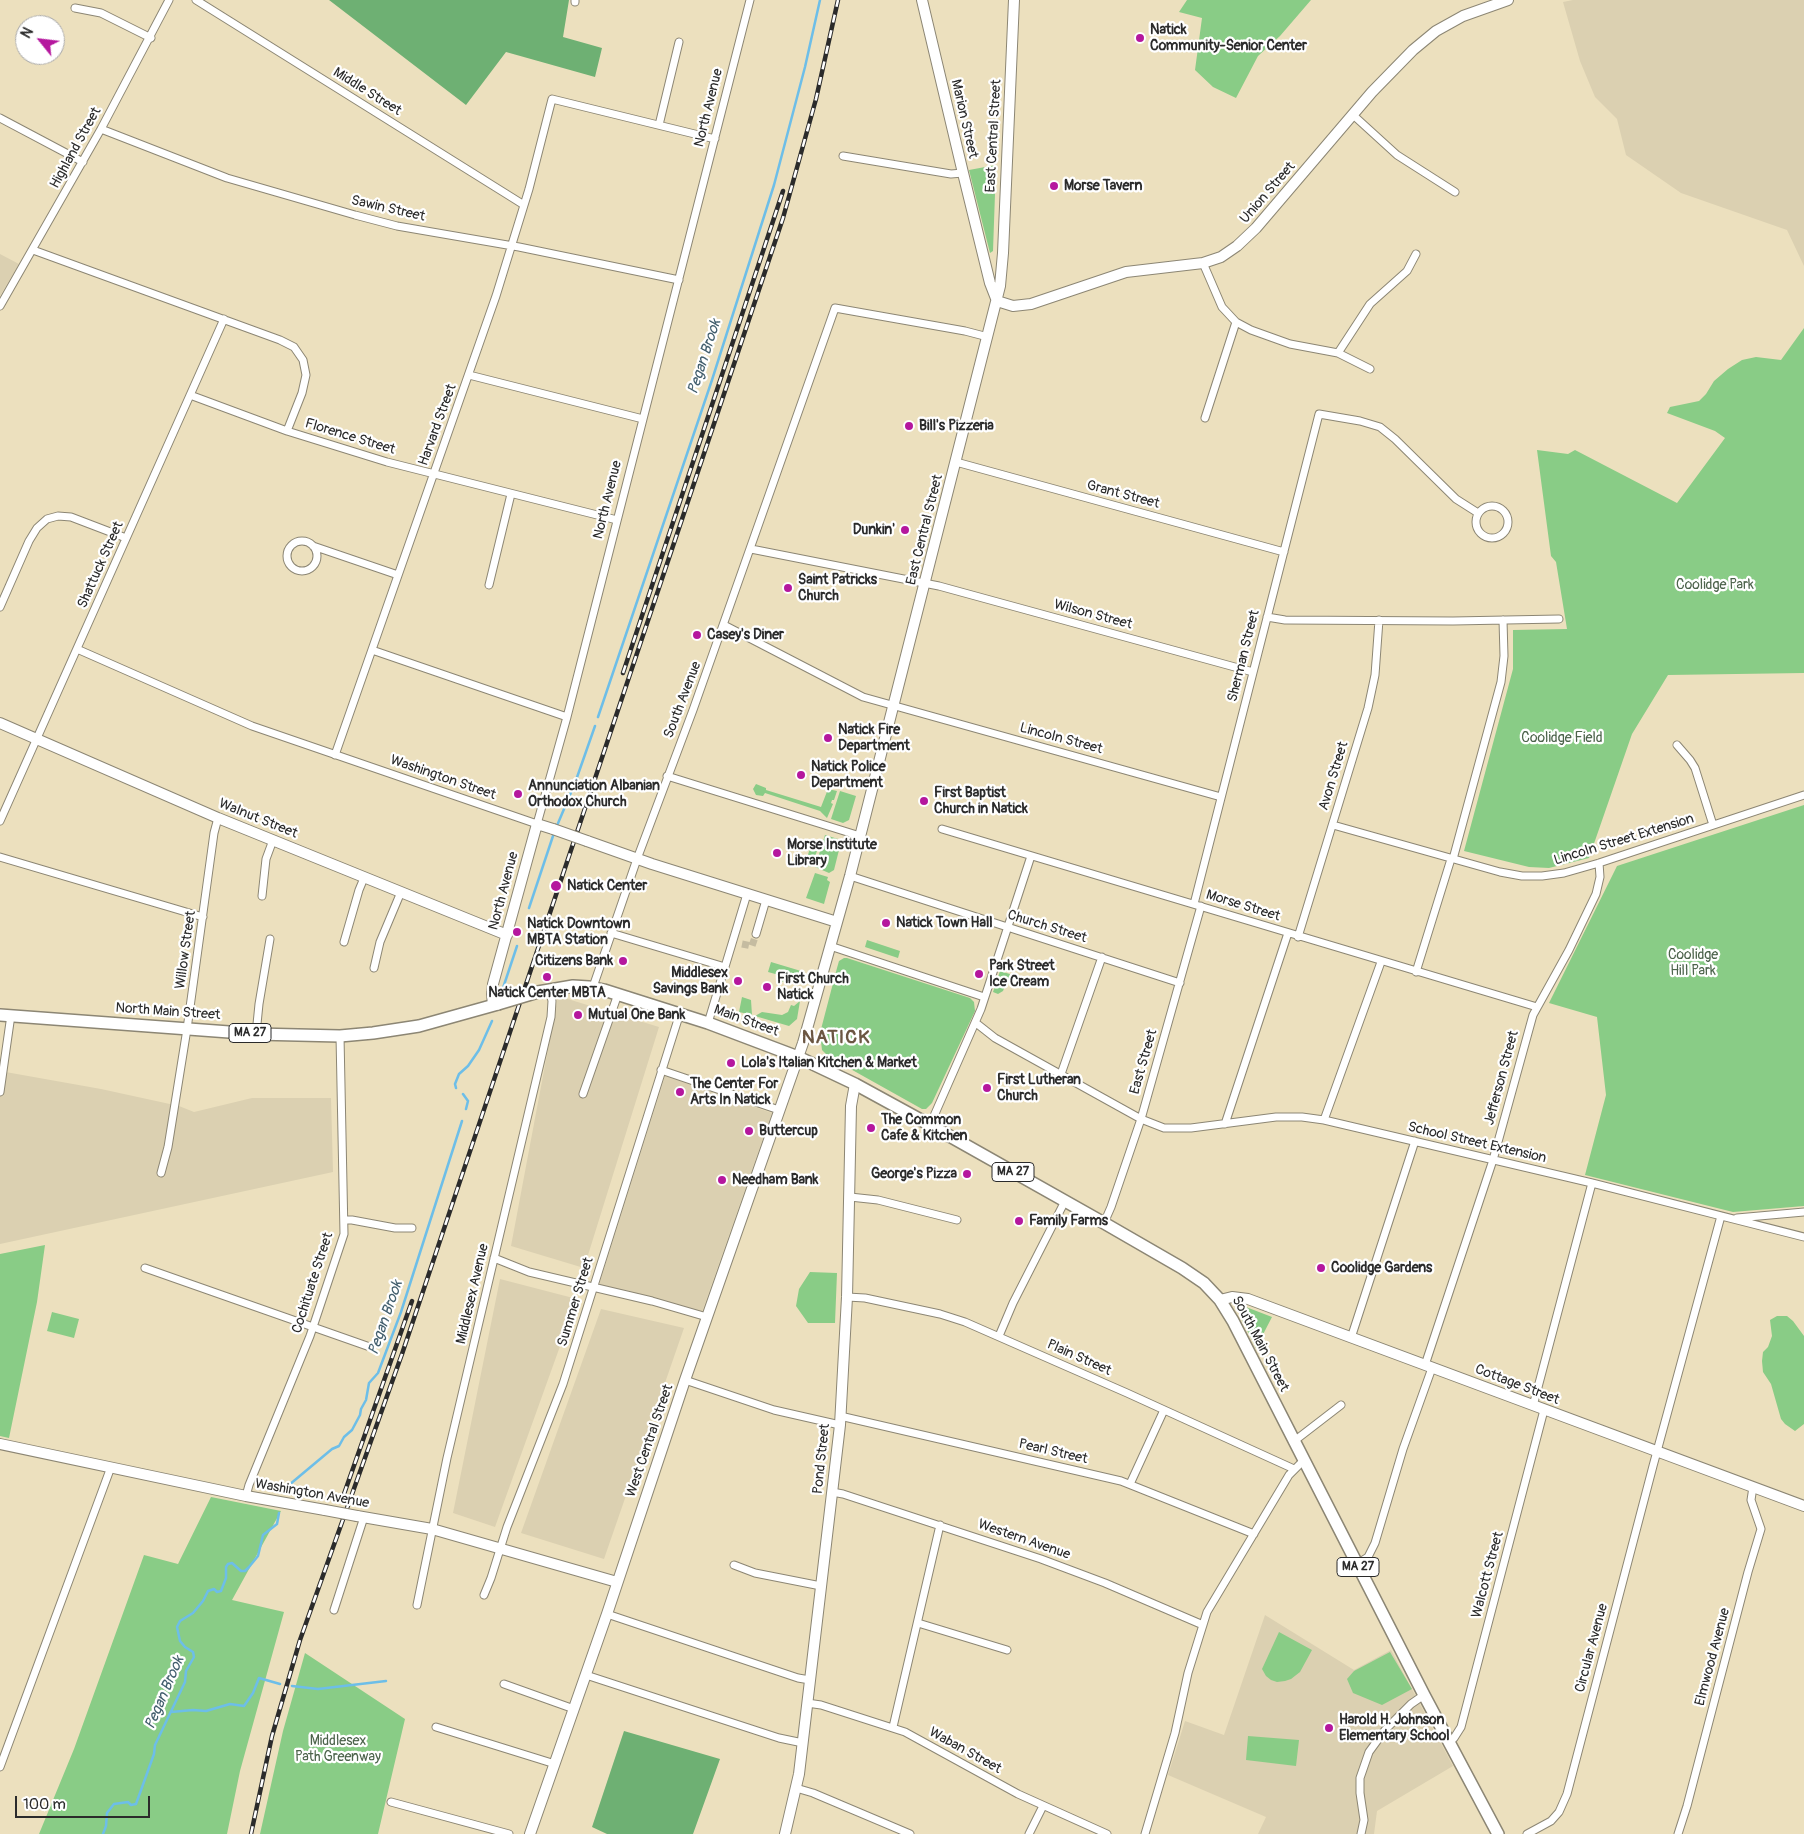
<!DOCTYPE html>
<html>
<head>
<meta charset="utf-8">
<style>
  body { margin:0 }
  #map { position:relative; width:1804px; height:1834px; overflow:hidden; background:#ece0be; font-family:Pangolin,sans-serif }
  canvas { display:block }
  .north { position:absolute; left:15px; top:15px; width:50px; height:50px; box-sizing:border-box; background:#fff; border:1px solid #aaa; border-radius:50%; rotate:299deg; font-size:14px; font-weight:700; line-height:20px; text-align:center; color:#2b2b2b }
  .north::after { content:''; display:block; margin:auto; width:18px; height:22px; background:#b5179e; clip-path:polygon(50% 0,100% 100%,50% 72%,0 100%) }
  .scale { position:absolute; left:15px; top:1796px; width:135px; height:22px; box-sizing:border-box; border:2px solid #2b2b2b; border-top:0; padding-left:6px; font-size:15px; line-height:18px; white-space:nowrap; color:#2b2b2b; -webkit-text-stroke:4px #fff; paint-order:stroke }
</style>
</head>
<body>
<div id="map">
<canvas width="1804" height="1834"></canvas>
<div class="north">N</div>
<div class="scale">100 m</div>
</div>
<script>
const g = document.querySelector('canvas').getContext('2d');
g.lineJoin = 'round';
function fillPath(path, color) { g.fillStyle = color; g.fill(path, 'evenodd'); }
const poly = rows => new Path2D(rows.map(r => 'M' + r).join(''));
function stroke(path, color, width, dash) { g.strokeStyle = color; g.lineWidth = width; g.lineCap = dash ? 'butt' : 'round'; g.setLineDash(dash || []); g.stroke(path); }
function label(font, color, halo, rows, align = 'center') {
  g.font = font + ' Pangolin,sans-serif'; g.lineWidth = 4.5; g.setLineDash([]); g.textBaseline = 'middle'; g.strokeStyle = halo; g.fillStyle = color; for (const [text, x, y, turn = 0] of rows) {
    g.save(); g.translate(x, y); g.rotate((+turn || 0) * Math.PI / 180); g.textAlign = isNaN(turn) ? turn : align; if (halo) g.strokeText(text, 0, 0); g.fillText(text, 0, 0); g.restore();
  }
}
const built = poly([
  [1573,0,1804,0,1804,266,1787,230,1681,193,1626,155,1617,119,1595,97,1580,61,1563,2],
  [0,254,19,264,0,296],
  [558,996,659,1027,584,1268,511,1246],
  [0,1071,101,1089,179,1106,194,1112,252,1098,331,1098,333,1172,0,1244],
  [665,1076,772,1113,702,1312,599,1285],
  [500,1279,577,1299,495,1527,453,1513],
  [601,1309,684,1328,604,1559,521,1533],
  [1265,1615,1354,1670,1391,1650,1453,1766,1377,1811,1374,1834,1258,1834,1266,1817,1168,1775,1185,1721,1224,1735]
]);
const green = poly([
  [1187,0,1311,0,1280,36,1258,56,1236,98,1213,87,1195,70,1202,18,1179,12],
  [996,165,993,251,990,253,969,170],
  [1804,328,1804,673,1668,675,1632,734,1589,858,1549,868,1529,867,1464,851,1513,669,1513,630,1567,629,1556,562,1551,556,1537,450,1568,454,1575,450,1677,503,1725,438,1715,431,1667,413,1670,407,1699,401,1706,394,1714,381,1728,369,1742,360,1756,357,1781,360],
  [756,784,766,788,766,790,821,807,828,789,837,791,834,800,832,800,831,803,833,804,827,818,820,811,765,793,763,796,756,795,753,789],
  [840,791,856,796,849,820,843,823,831,819],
  [1804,805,1804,1206,1733,1212,1585,1175,1606,1095,1597,1017,1549,1003,1617,866],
  [825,835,838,839,841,842,834,870,829,873,815,867],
  [812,841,820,843,811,867,805,865],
  [815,873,828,877,827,880,830,882,824,904,806,898],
  [867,940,900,951,898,958,865,947],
  [844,958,847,958,970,998,974,1002,975,1011,932,1103,926,1109,922,1109,838,1062,827,1055,822,1050,820,1033,837,968,839,961],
  [771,962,801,971,798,980,786,976,783,982,778,980,779,975,768,972],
  [1000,971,1016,976,1013,983,1006,983,1003,991,998,994,993,992],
  [742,997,751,1000,752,1015,739,1012],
  [800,1001,797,1019,789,1026,755,1016,762,1012,782,1015,788,1012,791,1005,794,1006],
  [45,1245,37,1302,9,1438,0,1436,0,1254],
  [810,1272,837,1273,835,1323,808,1323,796,1306,799,1289],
  [1246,1307,1272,1317,1256,1348,1240,1316,1243,1308],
  [52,1312,79,1319,74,1338,47,1331],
  [1777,1316,1787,1316,1793,1321,1804,1336,1804,1424,1795,1431,1785,1424,1781,1419,1771,1384,1763,1372,1762,1361,1763,1352,1768,1347,1772,1336,1770,1320],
  [211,1497,281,1511,232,1600,284,1612,240,1771,227,1834,39,1834,74,1749,144,1555,178,1564],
  [1279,1632,1312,1650,1300,1672,1291,1679,1285,1681,1277,1682,1271,1680,1266,1676,1262,1669],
  [1390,1652,1412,1689,1382,1705,1353,1693,1347,1679,1354,1671],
  [305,1653,405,1719,378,1834,260,1834,283,1731],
  [1248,1736,1299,1740,1296,1766,1246,1760]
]);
const forest = poly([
  [329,0,569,0,563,37,602,48,595,77,506,52,466,105],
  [624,1731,720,1759,693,1834,607,1834,592,1827]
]);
const stream = poly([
  [598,717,712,380,774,185,805,67,820,0],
  [556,828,575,783,595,726],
  [529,908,554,833],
  [503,988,517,946],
  [456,1088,455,1084,459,1074,468,1066,479,1050,492,1021],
  [463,1094,468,1101,466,1109],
  [284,1492,289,1485,332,1449,339,1446,344,1437,352,1430,360,1415,361,1409,366,1400,369,1383,378,1373,401,1312,462,1121],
  [292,1686,318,1689,386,1681],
  [171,1712,193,1710,206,1711,230,1704,244,1706,253,1693,259,1678,280,1684],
  [103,1834,106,1826,107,1813,114,1804,128,1802,131,1805,136,1804,154,1754,155,1745,185,1682,186,1671,194,1657,193,1652,185,1647,180,1641,177,1627,180,1621,193,1613,203,1601,208,1591,214,1589,217,1592,221,1591,226,1578,226,1567,228,1564,232,1563,241,1571,245,1571,249,1567,258,1556,263,1535,277,1524,279,1513]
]);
const streetTunnel = poly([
  [742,944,752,946,756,934]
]);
const street = poly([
  [196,0,524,205],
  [575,2,575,0],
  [75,8,101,13,151,38],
  [1352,114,1397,155,1455,192],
  [0,118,83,162],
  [659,125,679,42],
  [101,129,227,178,355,215,397,226,519,247,679,280],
  [843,156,951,174,963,173],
  [33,250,280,340,294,347,303,360,306,375,302,393,287,431],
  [1203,263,1222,307,1236,322,1251,330,1290,344,1338,353,1370,369],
  [0,306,101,129,169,0],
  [1338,353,1370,304,1407,271,1416,254],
  [469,375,643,419],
  [190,395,287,431,387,462,617,520],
  [1205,418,1236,322],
  [956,462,1284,552],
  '1476 522a16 16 0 1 1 32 0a16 16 0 1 1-32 0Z',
  '287 556a15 15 0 1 1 30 0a15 15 0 1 1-30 0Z',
  [313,546,398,575],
  [751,549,939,586,1253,672],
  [489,585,511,494],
  [0,607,29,541,37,528,47,519,58,516,71,517,126,538],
  [1267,617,1285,620,1453,621,1559,619],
  [724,625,863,697,1221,797],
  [77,649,252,726,537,824,567,717,750,0],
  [372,650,567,717],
  [1677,745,1690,760,1695,768,1713,825],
  [335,755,496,296,529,189,552,99,715,139],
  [667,776,860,836],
  [0,821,224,319],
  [1333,825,1500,872,1522,876,1542,876,1564,873,1599,863,1804,795],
  [942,829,1537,1007],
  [0,857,203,917],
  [1453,859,1501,682,1504,656,1503,620],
  [850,876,1180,983],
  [262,896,266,859,273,840],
  [1194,904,1319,414,1360,421,1380,427,1395,439,1456,499,1478,513],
  [611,933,725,967],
  [756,934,766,900],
  [1298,937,1368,708,1375,675,1379,620],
  [344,942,359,890,364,878],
  [830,946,984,997],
  [374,968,380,942,401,892],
  [1416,972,1451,859],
  [593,987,637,859,693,710,835,308,965,331,988,337],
  [708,1023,747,894],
  [976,1023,995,1038,1141,1119,1164,1128,1191,1128,1276,1117,1302,1117,1324,1120,1592,1183,1804,1237],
  [256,1034,259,1004,270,939],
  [661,1070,779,1110],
  [1061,1074,1102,957],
  [0,1092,11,1015],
  [583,1094,618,994],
  [1324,1120,1381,962],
  [1225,1124,1288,933],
  [930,1125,981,1009,1031,856],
  [161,1173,168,1147,187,1029,214,833,218,818],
  [850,1197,878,1200,957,1220],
  [1737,1218,1804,1212],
  [344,1220,352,1220,395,1228,412,1228],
  [1104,1223,1111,1207,1141,1119,1201,906],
  [494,1258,529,1272,652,1301,707,1317],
  [145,1268,367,1346],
  [847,1297,865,1298,940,1314,965,1322,1127,1393,1294,1469],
  [999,1336,1013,1303,1065,1201],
  [1351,1338,1415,1141],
  [1425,1365,1493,1160,1533,1015,1569,950,1596,894,1600,877,1599,863],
  [685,1380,774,1410,840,1425],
  [1533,1406,1592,1183],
  [840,1416,1121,1481,1254,1534],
  [1293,1442,1341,1405],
  [1130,1484,1164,1410],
  [832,1492,843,1494,1041,1559,1105,1583,1203,1625],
  [246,1496,249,1485,310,1336,344,1234,340,1036],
  [1357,1564,1368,1557,1375,1543,1403,1449,1432,1368],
  [734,1565,755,1573,821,1586],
  [484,1595,491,1578,507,1527,563,1384,680,1013],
  [417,1605,447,1458,551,1017,552,1001,549,989],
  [334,1610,364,1517],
  [607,1614,798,1678,810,1680],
  [918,1623,1007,1650],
  [586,1675,779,1738,803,1743],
  [504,1684,574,1709],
  [807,1703,821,1705,905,1732,1018,1794,1107,1834],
  [436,1727,555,1764],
  [893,1727,940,1525],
  [1449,1743,1454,1738,1461,1727,1544,1410],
  [0,1767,111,1467],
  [796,1788,813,1793,910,1834],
  [391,1802,509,1834],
  [1029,1834,1043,1806],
  [1145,1834,1175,1733,1188,1673,1207,1612,1289,1475,1303,1461],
  [1361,1834,1364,1820,1360,1793,1360,1778,1369,1752,1385,1730,1411,1704,1424,1695],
  [1527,1834,1551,1821,1559,1812,1567,1794,1653,1466,1721,1216],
  [1678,1834,1687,1806,1748,1572,1761,1529,1751,1500,1753,1487]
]);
const secondary = poly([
  [922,0,963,173,990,283,997,301],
  [997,301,1013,306,1031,304,1126,272,1203,263,1221,257,1237,246,1256,228,1372,92,1413,50,1436,31,1463,16,1508,0],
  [0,723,218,818,507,935],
  [587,841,652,864,837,922],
  [493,1005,492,994,493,984,537,824,553,829],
  [1220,1300,1232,1297,1248,1299,1804,1506],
  [0,1444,246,1496,325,1510],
  [357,1516,432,1529,617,1582],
  [530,1834,607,1614,685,1380,803,1043,850,876,1000,286,1003,253,1014,0],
  [785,1834,799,1774,840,1425,847,1297,851,1106,855,1084]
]);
const primary = poly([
  [538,992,573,986,589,987,604,990,708,1023,798,1057,855,1084,930,1125,1104,1223,1182,1268,1204,1283,1220,1300,1233,1321,1424,1695,1498,1834],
  [0,1015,256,1034,340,1036,373,1033,419,1026,498,1004]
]);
const rail = poly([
  [623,673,783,191],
  [344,1494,412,1301],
  [251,1834,272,1736,300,1640,402,1354,783,218,816,99,838,0]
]);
const secondaryBridge = poly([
  [553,829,587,841],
  [325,1510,357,1516]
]);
const primaryBridge = poly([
  [498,1004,538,992]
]);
const markers = [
  [1140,38,5,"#b5179e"],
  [1054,186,5,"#b5179e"],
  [909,426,5,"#b5179e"],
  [905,530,5,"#b5179e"],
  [788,588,5,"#b5179e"],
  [697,635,5,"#b5179e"],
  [828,738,5,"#b5179e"],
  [801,775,5,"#b5179e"],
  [518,794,5,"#b5179e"],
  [924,801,5,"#b5179e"],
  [777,853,5,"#b5179e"],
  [556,886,6,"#b5179e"],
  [886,923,5,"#b5179e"],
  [517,932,5,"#b5179e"],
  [623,961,5,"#b5179e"],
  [979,974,5,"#b5179e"],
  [547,977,5,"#b5179e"],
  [738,981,5,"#b5179e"],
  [767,987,5,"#b5179e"],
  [578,1015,5,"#b5179e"],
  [731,1063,5,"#b5179e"],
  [987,1088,5,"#b5179e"],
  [680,1092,5,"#b5179e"],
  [871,1128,5,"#b5179e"],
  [749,1131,5,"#b5179e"],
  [967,1174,5,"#b5179e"],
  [722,1180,5,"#b5179e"],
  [1019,1221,5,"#b5179e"],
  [1321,1268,5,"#b5179e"],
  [1329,1728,5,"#b5179e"]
];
const shields = [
  [250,1033,42],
  [1013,1172,42],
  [1358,1567,42]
];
const shieldNames = [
  ["MA 27",250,1033],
  ["MA 27",1013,1172],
  ["MA 27",1358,1567]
];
const poiNames = [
  ["Natick",1150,30],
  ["Community-Senior Center",1150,46],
  ["Morse Tavern",1064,186],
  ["Bill's Pizzeria",919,426],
  ["Dunkin'",895,530,"right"],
  ["Saint Patricks",798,580],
  ["Church",798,596],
  ["Casey's Diner",707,635],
  ["Natick Fire",838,730],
  ["Department",838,746],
  ["Natick Police",811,767],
  ["Department",811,783],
  ["Annunciation Albanian",528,786],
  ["Orthodox Church",528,802],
  ["First Baptist",934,793],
  ["Church in Natick",934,809],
  ["Morse Institute",787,845],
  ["Library",787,861],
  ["Natick Center",567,886],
  ["Natick Town Hall",896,923],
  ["Natick Downtown",527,924],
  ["MBTA Station",527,940],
  ["Citizens Bank",613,961,"right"],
  ["Park Street",989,966],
  ["Ice Cream",989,982],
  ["Middlesex",728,973,"right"],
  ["Savings Bank",728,989,"right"],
  ["First Church",777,979],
  ["Natick",777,995],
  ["Natick Center MBTA",547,993,"center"],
  ["Mutual One Bank",588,1015],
  ["Lola's Italian Kitchen & Market",741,1063],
  ["First Lutheran",997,1080],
  ["Church",997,1096],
  ["The Center For",690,1084],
  ["Arts In Natick",690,1100],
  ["The Common",881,1120],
  ["Cafe & Kitchen",881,1136],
  ["Buttercup",759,1131],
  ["George's Pizza",957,1174,"right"],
  ["Needham Bank",732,1180],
  ["Family Farms",1029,1221],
  ["Coolidge Gardens",1331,1268],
  ["Harold H. Johnson",1339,1720],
  ["Elementary School",1339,1736]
];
const streetNames = [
  ["Middle Street",367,92,32],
  ["North Avenue",709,108,-76],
  ["Marion Street",964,119,77],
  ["East Central Street",994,136,-87],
  ["Highland Street",76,148,-61],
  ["Union Street",1268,193,-49],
  ["Sawin Street",388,209,13],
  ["Harvard Street",438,425,-70],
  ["Florence Street",350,437,17],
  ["Grant Street",1123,495,15],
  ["North Avenue",608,500,-76],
  ["East Central Street",925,530,-76],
  ["Shattuck Street",101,565,-66],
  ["Wilson Street",1093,615,15],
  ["Sherman Street",1244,656,-76],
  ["South Avenue",683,700,-69],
  ["Lincoln Street",1061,739,15],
  ["Avon Street",1334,776,-73],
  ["Washington Street",443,778,19],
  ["Walnut Street",258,819,22],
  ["Lincoln Street Extension",1624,840,-17],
  ["North Avenue",504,891,-75],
  ["Morse Street",1243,906,17],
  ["Church Street",1047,927,17],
  ["Willow Street",186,950,-82],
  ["North Main Street",168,1012,4],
  ["Main Street",746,1021,20],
  ["East Street",1144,1062,-74],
  ["Jefferson Street",1502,1078,-75],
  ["School Street Extension",1477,1143,13],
  ["Cochituate Street",313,1283,-72],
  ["Middlesex Avenue",473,1294,-77],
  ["Summer Street",576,1302,-73],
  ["South Main Street",1260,1344,62],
  ["Plain Street",1079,1358,24],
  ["Cottage Street",1517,1385,21],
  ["West Central Street",650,1441,-71],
  ["Pearl Street",1053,1452,13],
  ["Pond Street",822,1459,-84],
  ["Washington Avenue",312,1494,10],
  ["Western Avenue",1024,1540,19],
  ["Walcott Street",1488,1575,-75],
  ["Circular Avenue",1592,1648,-75],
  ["Elmwood Avenue",1713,1657,-75],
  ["Waban Street",965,1751,29]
];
const parkNames = [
  ["Coolidge Park",1715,585],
  ["Coolidge Field",1562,738],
  ["Coolidge",1693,955],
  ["Hill Park",1693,971],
  ["Middlesex",338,1741],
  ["Path Greenway",338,1757]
];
const waterNames = [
  ["Pegan Brook",705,357,-72],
  ["Pegan Brook",386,1318,-71],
  ["Pegan Brook",165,1693,-67]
];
const districtNames = [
  ["NATICK",836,1038]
];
fillPath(built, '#dbd0b1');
fillPath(green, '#89cc86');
fillPath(forest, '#6eb073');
stroke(stream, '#6dbee8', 2.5);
stroke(streetTunnel, '#c5bca1', 7, [7, 3.5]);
stroke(street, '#8c8674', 9);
stroke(secondary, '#8c8674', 12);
stroke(primary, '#8c8674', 14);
stroke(street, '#fff', 7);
stroke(secondary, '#fff', 10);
stroke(primary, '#fff', 11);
stroke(rail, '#2b2b2b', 4.5);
stroke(rail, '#fff', 2.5, [8]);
stroke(secondaryBridge, '#8c8674', 12, []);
stroke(primaryBridge, '#8c8674', 14, []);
stroke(secondaryBridge, '#fff', 10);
stroke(primaryBridge, '#fff', 11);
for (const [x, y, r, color] of markers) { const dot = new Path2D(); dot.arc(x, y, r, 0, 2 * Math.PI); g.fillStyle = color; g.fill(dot); stroke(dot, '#fff', 2); }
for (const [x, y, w] of shields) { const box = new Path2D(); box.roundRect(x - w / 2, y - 9.5, w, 19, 4); g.fillStyle = '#fff'; g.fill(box); stroke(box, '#2b2b2b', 1); }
label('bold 12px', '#2b2b2b', null, shieldNames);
label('bold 14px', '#2b2b2b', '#fff', poiNames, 'left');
label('14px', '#2b2b2b', '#fff', streetNames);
label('14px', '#4c634b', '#fff', parkNames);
label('italic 15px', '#425e6d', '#fff', waterNames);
g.letterSpacing = '1px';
label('bold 19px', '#6b5642', '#fff', districtNames);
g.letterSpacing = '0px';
</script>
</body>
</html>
